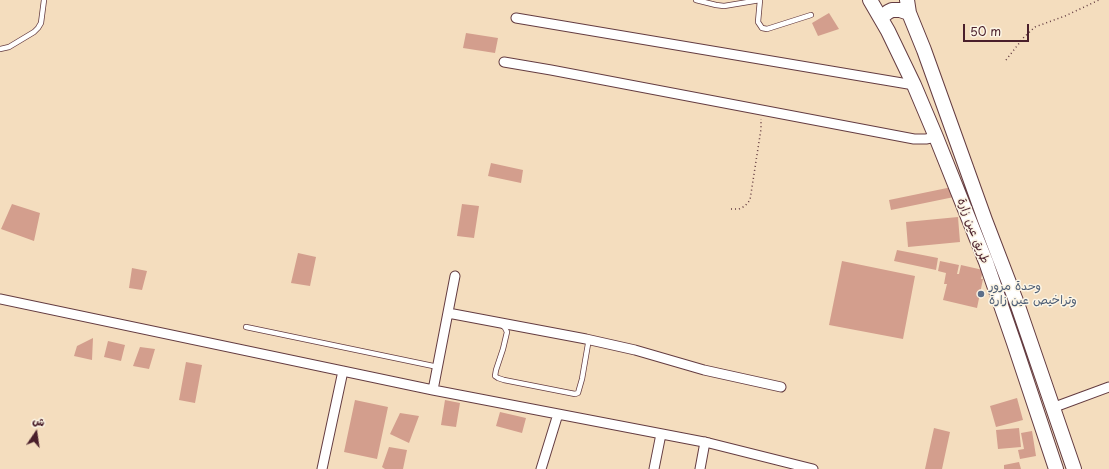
<!DOCTYPE html>
<html>
<head>
<meta charset="utf-8">
<style>
  body { margin:0 }
  #map { position:relative; width:1109px; height:469px; overflow:hidden; background:#f4ddbe; font-family:"Playpen Sans","Playpen Sans Arabic",sans-serif }
  canvas { display:block }
  .north { position:absolute; left:16px; top:413px; width:40px; height:40px; -webkit-text-stroke:3px #fcf5e5; paint-order:stroke; rotate:13deg; font-size:11px; font-weight:700; line-height:16px; text-align:center; color:#4a1f2b }
  .north::after { content:''; display:block; margin:auto; width:14px; height:18px; background:#4a1f2b; clip-path:polygon(50% 0,100% 100%,50% 72%,0 100%) }
  .scale { position:absolute; left:963px; top:24px; width:66px; height:18px; box-sizing:border-box; border:2px solid #4a1f2b; border-top:0; padding-left:5px; font-size:12px; line-height:14px; white-space:nowrap; color:#4a1f2b; -webkit-text-stroke:3px #fcf5e5; paint-order:stroke }
</style>
</head>
<body>
<div id="map">
<canvas width="1109" height="469"></canvas>
<div class="north">ش</div>
<div class="scale">50 m</div>
</div>
<script>
const g = document.querySelector('canvas').getContext('2d');
g.lineJoin = 'round';
function fillPath(path, color) { g.fillStyle = color; g.fill(path, 'evenodd'); }
const poly = rows => new Path2D(rows.map(r => 'M' + r).join(''));
function stroke(path, color, width, dash) { g.strokeStyle = color; g.lineWidth = width; g.lineCap = dash ? 'butt' : 'round'; g.setLineDash(dash || []); g.stroke(path); }
function label(font, color, halo, rows, align = 'center') {
  g.font = font + ' "Playpen Sans","Playpen Sans Arabic",sans-serif'; g.lineWidth = 3; g.setLineDash([]); g.textBaseline = 'middle'; g.strokeStyle = halo; g.fillStyle = color; for (const [text, x, y, turn = 0] of rows) {
    g.save(); g.translate(x, y); g.rotate((+turn || 0) * Math.PI / 180); g.textAlign = isNaN(turn) ? turn : align; if (halo) g.strokeText(text, 0, 0); g.fillText(text, 0, 0); g.restore();
  }
}
const building = poly([
  [829,13,839,29,818,36,812,23],
  [466,33,498,38,495,53,463,48],
  [491,163,523,170,521,183,488,176],
  [952,187,954,197,891,210,889,200],
  [12,204,40,213,34,241,1,229],
  [462,204,479,206,474,238,457,236],
  [958,217,960,242,908,247,906,222],
  [897,250,938,258,936,270,894,261],
  [298,253,316,257,310,286,291,283],
  [842,261,915,276,903,339,829,325],
  [940,261,959,265,957,274,959,274,961,265,983,270,981,279,983,279,977,308,943,300,947,284,944,284,946,273,938,271],
  [132,268,147,271,142,290,129,288],
  [93,338,92,360,74,356,77,346],
  [108,341,125,345,121,361,104,357],
  [140,347,155,349,149,369,133,366],
  [186,362,202,365,195,403,179,400],
  [1017,398,1023,420,996,427,990,406],
  [355,400,388,407,377,459,344,452],
  [445,400,460,403,456,427,441,425],
  [500,412,526,418,522,433,496,426],
  [400,413,419,416,409,443,390,434],
  [934,428,950,432,942,469,925,469],
  [1019,428,1021,447,998,449,996,430],
  [1032,431,1036,456,1020,459,1018,450,1024,449,1021,433],
  [389,447,407,450,403,469,385,469,382,467],
  [1019,462,1021,469,1004,469,1004,465]
]);
const path = poly([
  [1006,60,1024,37,1035,27,1065,16,1099,0],
  [731,209,739,209,745,206,750,200,761,129,761,119]
]);
const service = poly([
  [696,0,716,5,724,6,760,0],
  [760,0,758,22,762,28,767,29,811,15],
  [0,49,9,47,34,32,38,28,41,23,44,0],
  [502,325,505,328,507,332,503,349,496,370,495,376,498,378,504,380,575,394,578,393,582,379,588,344,589,340],
  [246,327,438,367]
]);
const minor = poly([
  [516,18,914,85],
  [504,62,551,70,914,139,926,139,936,137],
  [0,299,433,390,709,443,813,469],
  [448,313,586,339,635,350,704,370,781,387],
  [433,390,455,276],
  [1052,408,1109,387],
  [322,469,343,371],
  [541,469,558,414],
  [654,469,661,434],
  [700,469,705,442]
]);
const primary = poly([
  [870,0,888,31,914,85,936,137,986,262,1014,343,1056,469],
  [907,0,909,13,924,50,985,220,1018,306,1074,469],
  [881,18,888,12,892,10,900,10,909,13]
]);
const markers = [
  [981,294,4,"#5c6f8a"]
];
const streetNames = [
  ["طريق عين زارة",973,231,69]
];
const serviceNames = [
  ["وحدة مرور",989,287],
  ["وتراخيص عين زارة",989,301]
];
fillPath(building, '#d39e8d');
stroke(service, '#643c41', 6);
stroke(minor, '#643c41', 11);
stroke(primary, '#643c41', 16);
stroke(path, '#643c41', 1.5, [1, 3]);
stroke(service, '#fff', 4.5);
stroke(minor, '#fff', 9);
stroke(primary, '#fff', 14);
for (const [x, y, r, color] of markers) { const dot = new Path2D(); dot.arc(x, y, r, 0, 2 * Math.PI); g.fillStyle = color; g.fill(dot); stroke(dot, '#fcf5e5', 1.5); }
label('12px', '#4a1f2b', '#fcf5e5', streetNames);
label('12px', '#4e5e75', '#fcf5e5', serviceNames, 'left');
</script>
</body>
</html>
